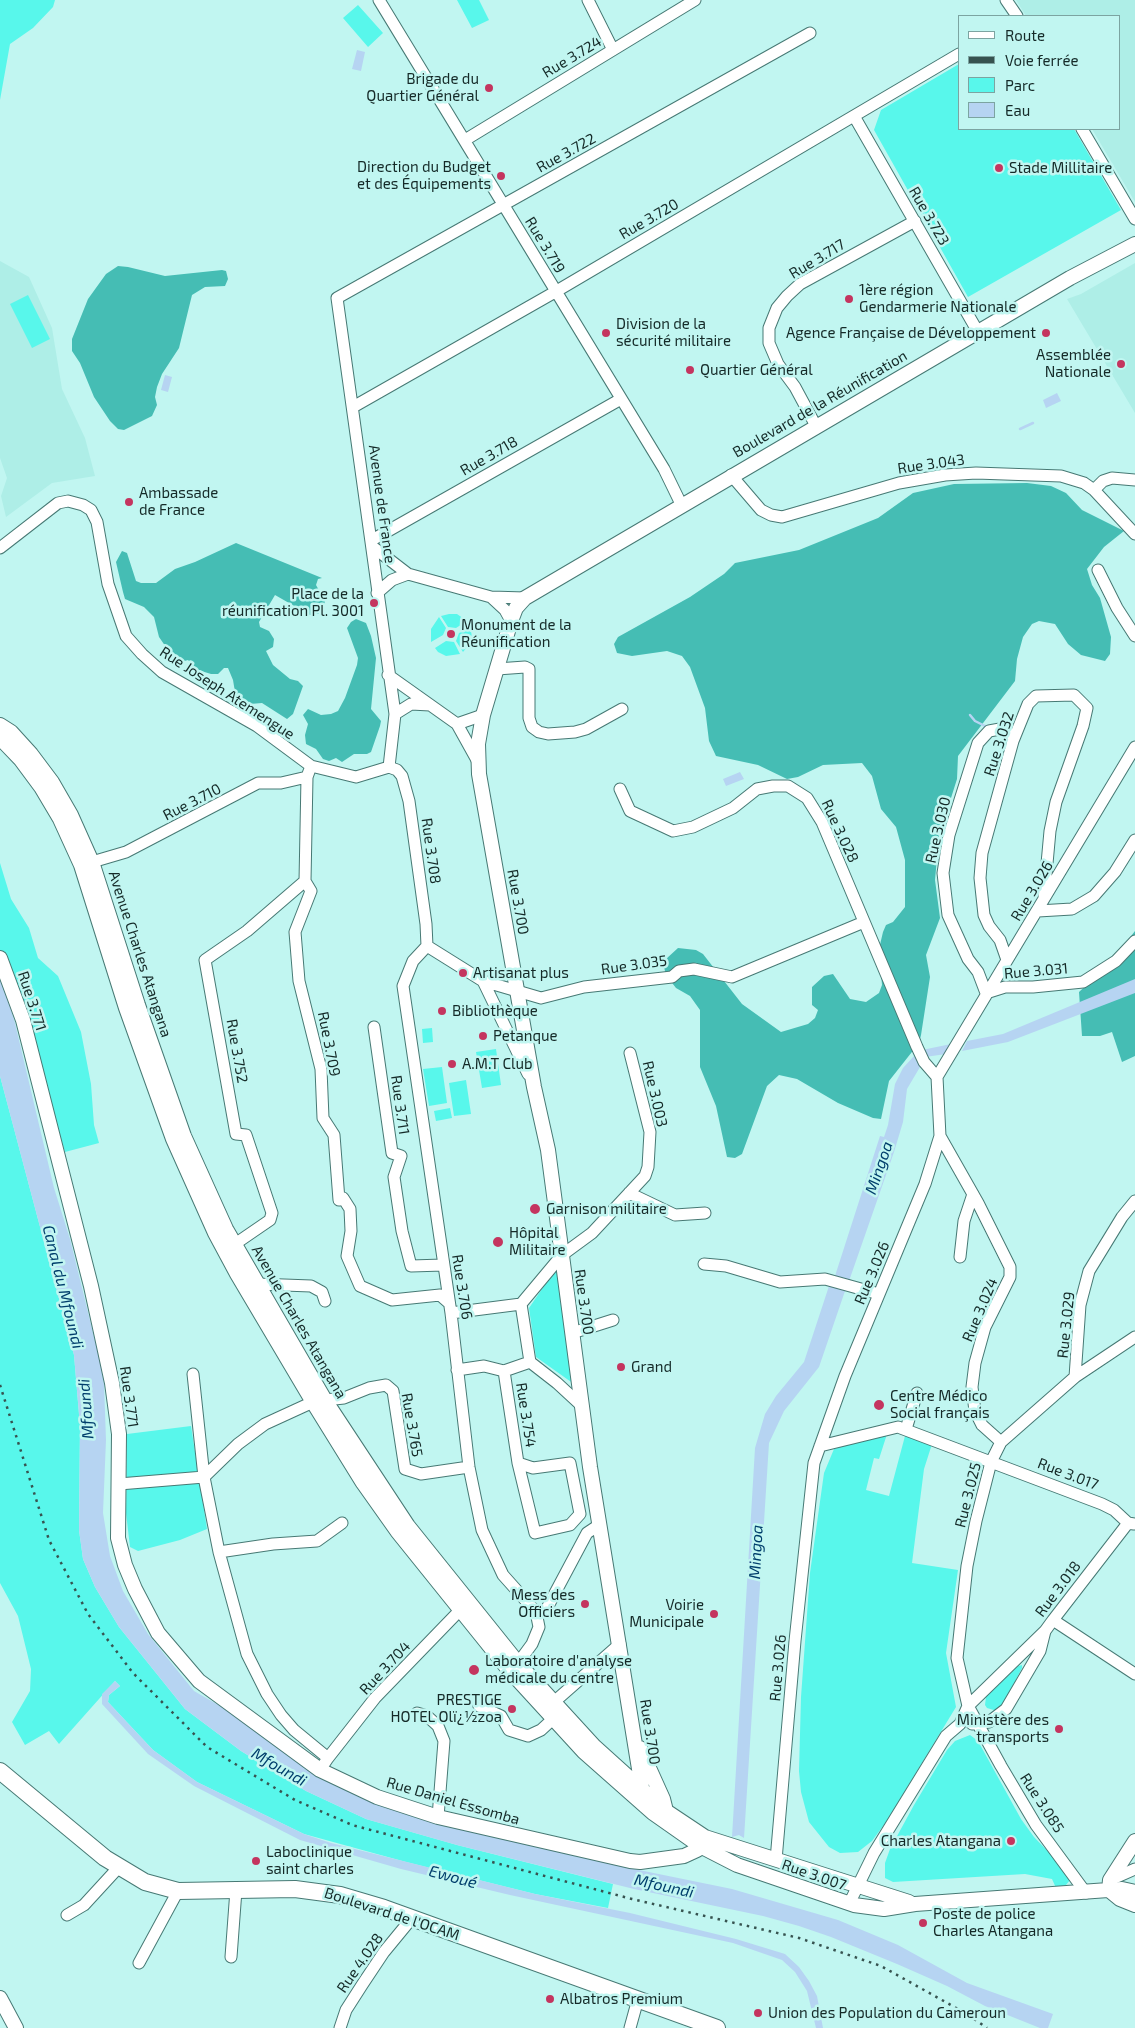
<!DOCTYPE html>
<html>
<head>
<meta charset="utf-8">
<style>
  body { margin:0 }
  #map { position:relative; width:1135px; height:2028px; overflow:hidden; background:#c1f6f1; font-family:"Exo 2",sans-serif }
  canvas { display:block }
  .legend { position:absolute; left:958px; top:15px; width:162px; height:115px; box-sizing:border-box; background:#c1f6f1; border:1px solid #7ca4a1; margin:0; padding:6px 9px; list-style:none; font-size:15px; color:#152a28 }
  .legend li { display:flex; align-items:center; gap:10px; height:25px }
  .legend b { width:25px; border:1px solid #7ca4a1 }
</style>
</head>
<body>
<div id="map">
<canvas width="1135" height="2028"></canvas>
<ul class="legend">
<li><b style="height:6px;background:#fff"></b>Route</li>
<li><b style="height:6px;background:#375350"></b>Voie ferrée</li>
<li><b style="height:14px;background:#58f7eb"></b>Parc</li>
<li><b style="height:14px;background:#b6d4f2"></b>Eau</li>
</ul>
</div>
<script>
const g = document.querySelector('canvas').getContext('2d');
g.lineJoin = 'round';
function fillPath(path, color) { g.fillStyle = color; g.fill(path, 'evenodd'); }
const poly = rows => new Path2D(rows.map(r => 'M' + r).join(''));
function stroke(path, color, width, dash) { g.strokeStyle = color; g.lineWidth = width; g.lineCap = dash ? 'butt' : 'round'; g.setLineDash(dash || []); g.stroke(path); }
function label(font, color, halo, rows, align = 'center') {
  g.font = font + ' "Exo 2",sans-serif'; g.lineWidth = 5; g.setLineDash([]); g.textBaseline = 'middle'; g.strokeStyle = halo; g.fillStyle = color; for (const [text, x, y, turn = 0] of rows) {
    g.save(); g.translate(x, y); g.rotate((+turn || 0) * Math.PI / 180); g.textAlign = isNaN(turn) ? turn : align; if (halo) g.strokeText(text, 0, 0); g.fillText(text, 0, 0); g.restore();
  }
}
const built = poly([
  [1016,0,1135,0,1135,202,1092,129,1119,129,1119,16,1026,16],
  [0,261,29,277,52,328,62,389,85,438,95,476,52,483,6,517,1,496,7,478,0,458],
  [1135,263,1135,413,1067,299,1081,294]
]);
const green = poly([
  [0,0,55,0,53,7,33,28,10,44,0,100],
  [457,0,479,0,489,20,472,28],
  [358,5,383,33,368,47,343,18],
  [959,64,959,129,1074,129,1121,210,968,297,874,130,881,110],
  [28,295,50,339,32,348,10,304],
  [449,614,457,614,467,621,456,628,448,627,441,616],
  [439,617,446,628,443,635,431,642,431,629],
  [471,628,472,641,463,652,456,641,459,633],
  [446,641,454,642,460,654,446,656,438,652,435,648],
  [0,863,11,899,29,928,38,958,58,976,81,1032,91,1084,94,1125,99,1143,65,1152,16,991,0,950],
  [432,1028,433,1042,423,1043,422,1029],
  [496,1049,501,1085,482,1088,476,1052],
  [442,1067,447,1103,429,1106,423,1069],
  [0,1076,74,1355,80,1426,79,1530,83,1559,95,1587,119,1627,185,1709,241,1751,306,1791,366,1819,457,1845,613,1884,608,1908,535,1894,406,1862,304,1834,197,1782,153,1750,108,1702,109,1695,120,1686,115,1681,59,1744,49,1731,25,1745,12,1722,30,1691,31,1669,18,1616,0,1583],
  [466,1080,471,1114,454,1116,449,1083],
  [450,1108,452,1118,436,1121,434,1111],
  [557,1267,574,1384,536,1357,529,1308],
  [191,1426,207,1529,180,1540,138,1551,130,1547,126,1513,127,1434],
  [885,1431,887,1434,879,1459,874,1458,866,1490,889,1496,905,1436,932,1444,924,1469,912,1563,958,1570,946,1653,956,1707,886,1822,872,1841,858,1852,840,1853,829,1847,809,1822,801,1792,799,1771,801,1697,810,1573,824,1473,834,1449],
  [1022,1665,1022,1668,1001,1708,997,1711,987,1708,985,1705,986,1697,1018,1666],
  [970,1735,978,1741,1021,1819,1034,1837,1061,1865,1070,1880,1066,1885,1056,1888,1052,1879,1025,1874,893,1882,885,1878,885,1863,890,1849,914,1805,947,1750,955,1741]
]);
const forest = poly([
  [118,266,128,267,165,276,222,270,226,271,228,279,225,286,205,287,192,295,179,348,162,374,157,387,155,397,157,405,152,416,124,430,118,429,110,421,94,397,80,363,72,351,72,339,88,299,106,274],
  [1027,483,1051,486,1066,493,1082,510,1124,531,1104,547,1087,569,1092,585,1100,598,1111,637,1110,654,1105,661,1081,655,1068,644,1055,624,1039,621,1032,624,1023,637,1017,659,1015,681,958,756,957,779,939,836,935,880,940,918,926,955,930,977,921,1035,919,1043,889,1081,881,1119,873,1118,838,1103,797,1079,779,1075,767,1086,742,1154,735,1158,727,1157,716,1106,700,1067,700,1010,690,996,676,988,666,975,664,967,666,959,678,948,696,950,703,954,742,1004,781,1032,808,1024,815,1018,818,1010,812,1005,812,987,824,976,833,974,850,999,866,1002,879,993,882,985,879,949,883,932,886,925,893,922,905,907,905,860,896,827,881,809,872,776,862,763,823,765,798,777,787,779,758,765,716,756,709,741,705,708,690,667,682,656,667,651,632,656,617,653,614,644,618,637,690,597,724,574,735,563,799,550,878,518,913,493,954,484],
  [236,543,322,578,318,579,316,585,325,601,322,613,310,615,275,595,259,622,260,627,269,631,274,639,273,647,266,651,273,665,290,679,298,681,303,686,293,714,287,719,262,703,250,704,239,702,236,698,233,680,228,668,224,668,218,674,211,674,198,670,188,660,177,663,159,637,154,617,144,607,125,599,123,592,116,562,122,551,127,553,136,581,141,583,156,583,175,569,195,562],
  [356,619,366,623,371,636,376,658,371,709,381,721,380,726,371,752,367,754,354,754,342,762,336,758,329,761,323,759,316,749,306,744,305,735,308,724,303,715,308,709,321,715,331,714,338,711,345,698,357,665,358,658,347,628,351,622],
  [1135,931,1135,1056,1122,1062,1112,1032,1100,1036,1082,1036,1079,992,1110,963]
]);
const water = poly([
  [357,50,365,52,361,71,352,69],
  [165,375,172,377,168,392,161,390],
  [1057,393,1061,401,1046,408,1043,400],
  [740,772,744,779,726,786,723,779],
  [0,978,14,1019,54,1188,70,1239,100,1361,104,1384,106,1440,103,1513,110,1556,123,1591,148,1634,194,1691,220,1706,317,1775,374,1803,445,1825,639,1870,732,1889,838,1920,898,1945,967,1983,1053,2014,1048,2028,1040,2028,985,2006,947,1986,897,1964,831,1937,799,1926,763,1916,634,1889,457,1845,366,1819,306,1791,241,1751,185,1709,119,1627,95,1587,83,1559,79,1530,80,1426,74,1355,0,1076],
  [1135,979,1135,993,1008,1042,962,1051,967,1041,1003,1034],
  [951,1044,946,1054,925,1057,922,1050],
  [914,1056,920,1067,907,1089,903,1122,894,1152,849,1281,835,1276,880,1136,884,1137,888,1125,895,1084,903,1068],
  [829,1286,845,1291,819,1367,784,1411,769,1443,744,1838,739,1835,732,1837,755,1448,765,1414,776,1396,804,1362],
  [115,1681,120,1686,109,1695,108,1702,153,1750,197,1782,304,1834,331,1843,535,1894,630,1913,736,1939,785,1954,799,1967,809,1981,817,1996,823,2028,816,2028,807,1991,795,1972,782,1960,733,1943,510,1895,401,1869,300,1840,194,1786,148,1754,102,1704,102,1694]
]);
const stream = poly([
  [763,374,776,367],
  [1020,429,1033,423],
  [970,715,975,721,987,727]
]);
const minor = poly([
  [379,0,664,469,682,506],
  [588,0,613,50],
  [1006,0,1017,16],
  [854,116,978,332],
  [1082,129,1135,219],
  [465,140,695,0],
  [353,407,555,292,959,54],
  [816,426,795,387,778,364,769,343,769,328,777,308,787,296,800,284,915,221],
  [731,475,761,510,771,515,782,517,899,483,945,475,976,473,1061,476,1084,483,1094,490,1135,534],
  [1094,490,1103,481,1112,478,1135,480],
  [372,540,621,399],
  [373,547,408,574],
  [0,548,58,503,68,501,83,505,91,510,97,522,108,584,126,636,142,654,162,672,257,726,311,766,356,777,389,767,395,714,337,298,810,33],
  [1098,570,1117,608,1135,636],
  [377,593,392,580,408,574,491,597,505,610,511,621],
  [491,597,525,598],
  [497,669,525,667,529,669,529,718,532,727,539,732,548,734,575,732,586,729,622,709],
  [388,675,457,724,477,760],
  [395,714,411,704,430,705],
  [457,724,483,715],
  [1013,741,1007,731,1000,729,989,731,978,743,949,835,943,873,948,915,968,959,978,972,986,993,1005,987,1033,987,1083,982,1116,961,1135,941],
  [311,766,307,777,305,881,311,891,295,932,299,981,321,1069,323,1118,334,1135,339,1200,343,1198,350,1209,351,1231,347,1256,360,1286,392,1300,440,1295,448,1302],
  [389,767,397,770,402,776,409,801,426,924,427,946],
  [620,789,630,811,673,831,693,827,733,808,757,789,773,786,788,786,807,798,822,822,917,1047,924,1062,937,1077],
  [92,862,126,852,258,783,281,783,307,777],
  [1038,911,1072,909,1094,896,1115,872,1135,840],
  [1007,960,1000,940,989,926,984,915,980,878,982,853,1013,741,1028,704,1036,696,1074,695,1087,708,1083,726,1056,802,1050,831,1044,896],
  [483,981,528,1074],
  [374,1027,392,1153,401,1156,394,1177,402,1231,411,1266,443,1265],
  [940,1136,978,1203,1010,1267,1010,1277,985,1327,975,1363,972,1387,975,1411,982,1425,1001,1442],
  [629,1193,675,1215,705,1213],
  [235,1244,270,1220,272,1213,246,1135,236,1134,205,960,247,931,305,881],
  [960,1257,964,1221,973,1194],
  [704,1264,726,1266,780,1282,825,1279,879,1294],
  [257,1284,311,1286,322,1292,325,1301],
  [521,1304,530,1362],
  [451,1313,521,1304,562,1255,592,1233,645,1176,648,1167,650,1132,630,1053],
  [572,1333,613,1320],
  [457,1370,484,1366,504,1371,530,1362,557,1383,583,1407],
  [504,1371,518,1463,533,1468,570,1463,580,1514,570,1525,535,1533,518,1463],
  [1075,1377,1080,1305,1089,1271,1122,1217,1135,1201],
  [325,1400,344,1398,369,1388,386,1385,393,1391,405,1469,421,1474,469,1467],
  [313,1402,265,1424,238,1444,204,1477,219,1552,247,1654,267,1694,281,1715,294,1730,328,1758,320,1770],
  [906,1429,917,1393],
  [820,1446,898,1427,1102,1504,1114,1510,1128,1523],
  [119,1484,204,1477,193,1374],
  [599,1525,587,1533,546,1610,536,1612,503,1575,482,1530,469,1467,451,1313,403,986,413,961,427,946,483,981,541,998,584,987,672,977,679,971,694,969,732,977,864,922],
  [219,1552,273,1544,317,1541,342,1523],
  [1053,1620,1135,1674],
  [518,1663,532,1644,539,1627,536,1612],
  [554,1702,620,1644],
  [479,1706,501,1716,509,1730,528,1736,541,1730,554,1718],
  [417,1713,427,1716,438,1726,444,1741,438,1817],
  [972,1724,989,1722,1006,1709,1040,1651,1045,1631,1053,1620,1128,1523,1134,1524],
  [328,1758,375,1698,465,1605],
  [776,1860,795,1641,814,1463,845,1376,925,1184,940,1136,937,1077,1135,747],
  [1110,1880,1135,1869],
  [1086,1893,1036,1825,1001,1766,968,1706,957,1658,967,1566,976,1521,991,1462,1001,1442,1075,1377,1135,1337],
  [849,1904,874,1853,946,1736,960,1724,968,1706,1045,1631],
  [67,1915,84,1905,118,1868],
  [231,1957,236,1890],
  [139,1963,178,1891],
  [340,2028,346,2010,362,1985,384,1952,412,1918],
  [630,2028,638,1999]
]);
const major = poly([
  [0,725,11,732,31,754,52,782,71,815,92,862,138,1005,184,1136,226,1229,325,1400,408,1526,518,1663,594,1746,666,1811,705,1837,909,1902],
  [0,738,21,760,41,787,60,819,81,865,126,1008,173,1139,215,1233,237,1274,314,1404,363,1483,397,1531,508,1669,584,1752,653,1813,700,1846,737,1865,854,1905,884,1909,915,1904,1122,1889,1135,1892],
  [0,958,23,1020,91,1286,112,1383,119,1434,118,1538,125,1565,135,1589,158,1633,199,1681,320,1770,377,1797,438,1817,630,1861,640,1862,684,1856,697,1850,704,1838],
  [640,1748,663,1799,666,1811],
  [645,1806,590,1467,548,1150,534,1087,479,774,478,744,483,715,511,621,516,608,525,598,1070,278,1135,244],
  [1109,1890,1110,1880,1135,1841],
  [1109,1890,1120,1899,1135,1905],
  [0,1998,16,2028]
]);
const highway = poly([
  [0,1771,105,1858,145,1882,178,1891,295,1889,340,1895,384,1908,717,2028]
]);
const rail = poly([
  [0,1385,49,1540,88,1614,133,1673,207,1747,295,1800,352,1825,632,1899,799,1938,881,1966,967,2014,987,2028]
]);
const markers = [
  [489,88,5,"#c4355f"],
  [999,168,5,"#c4355f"],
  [501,176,5,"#c4355f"],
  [849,299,5,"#c4355f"],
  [606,333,5,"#c4355f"],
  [1046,333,5,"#c4355f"],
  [1121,364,5,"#c4355f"],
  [690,370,5,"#c4355f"],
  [129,502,5,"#c4355f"],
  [374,603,5,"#c4355f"],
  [451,634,5,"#c4355f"],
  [463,973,5,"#c4355f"],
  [442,1011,5,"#c4355f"],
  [483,1036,5,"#c4355f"],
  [452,1064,5,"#c4355f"],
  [535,1209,6,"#c4355f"],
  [498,1242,6,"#c4355f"],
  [621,1367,5,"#c4355f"],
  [879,1405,6,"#c4355f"],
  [585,1604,5,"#c4355f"],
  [714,1614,5,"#c4355f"],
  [474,1670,6,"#c4355f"],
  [512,1709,5,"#c4355f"],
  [1059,1729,5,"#c4355f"],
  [1011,1841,5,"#c4355f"],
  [256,1861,5,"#c4355f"],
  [923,1923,5,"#c4355f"],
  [550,1999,5,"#c4355f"],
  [758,2013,5,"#c4355f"]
];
const streetNames = [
  ["Rue 3.724",572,57,-31],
  ["Rue 3.722",566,153,-29],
  ["Rue 3.723",929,216,60],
  ["Rue 3.720",649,219,-30],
  ["Rue 3.719",545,245,59],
  ["Rue 3.717",817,259,-31],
  ["Boulevard de la Réunification",820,404,-30],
  ["Rue 3.718",489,456,-30],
  ["Rue 3.043",931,464,-8],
  ["Avenue de France",382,504,82],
  ["Rue Joseph Atemengue",227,693,33],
  ["Rue 3.032",999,744,-72],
  ["Rue 3.710",192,802,-27],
  ["Rue 3.030",938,830,-77],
  ["Rue 3.028",840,831,65],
  ["Rue 3.708",431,851,82],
  ["Rue 3.026",1032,891,-59],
  ["Rue 3.700",518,902,80],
  ["Avenue Charles Atangana",140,954,72],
  ["Rue 3.035",634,965,-8],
  ["Rue 3.031",1036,971,-5],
  ["Rue 3.771",32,1001,72],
  ["Rue 3.709",329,1044,79],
  ["Rue 3.752",237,1051,80],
  ["Rue 3.003",655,1094,77],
  ["Rue 3.711",400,1105,82],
  ["Rue 3.026",872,1273,-67],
  ["Rue 3.706",462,1287,81],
  ["Rue 3.700",584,1302,82],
  ["Rue 3.024",980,1310,-67],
  ["Avenue Charles Atangana",299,1322,60],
  ["Rue 3.029",1066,1325,-84],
  ["Rue 3.771",129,1397,82],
  ["Rue 3.754",526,1415,81],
  ["Rue 3.765",412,1425,80],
  ["Rue 3.017",1068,1474,21],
  ["Rue 3.025",968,1495,-76],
  ["Rue 3.018",1058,1589,-53],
  ["Rue 3.704",385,1668,-47],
  ["Rue 3.026",778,1668,-85],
  ["Rue 3.700",650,1732,81],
  ["Rue Daniel Essomba",453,1801,16],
  ["Rue 3.085",1042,1803,57],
  ["Rue 3.007",814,1875,19],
  ["Boulevard de l'OCAM",392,1914,18],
  ["Rue 4.028",360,1963,-55]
];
const poiNames = [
  ["Brigade du",479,79,"right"],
  ["Quartier Général",479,96,"right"],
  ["Direction du Budget",491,167,"right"],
  ["et des Équipements",491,184,"right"],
  ["Stade Millitaire",1009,168],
  ["1ère région",859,290],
  ["Gendarmerie Nationale",859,307],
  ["Division de la",616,324],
  ["sécurité militaire",616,341],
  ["Agence Française de Développement",1036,333,"right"],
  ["Assemblée",1111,355,"right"],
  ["Nationale",1111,372,"right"],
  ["Quartier Général",700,370],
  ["Ambassade",139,493],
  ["de France",139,510],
  ["Place de la",364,594,"right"],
  ["réunification Pl. 3001",364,611,"right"],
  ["Monument de la",461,625],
  ["Réunification",461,642],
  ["Artisanat plus",473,973],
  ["Bibliothèque",452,1011],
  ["Petanque",493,1036],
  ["A.M.T Club",462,1064],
  ["Garnison militaire",546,1209],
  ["Hôpital",509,1233],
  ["Militaire",509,1250],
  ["Grand",631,1367],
  ["Centre Médico",890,1396],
  ["Social français",890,1413],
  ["Mess des",575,1595,"right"],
  ["Officiers",575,1612,"right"],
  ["Voirie",704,1605,"right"],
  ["Municipale",704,1622,"right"],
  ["Laboratoire d'analyse",485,1661],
  ["médicale du centre",485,1678],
  ["PRESTIGE",502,1700,"right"],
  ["HOTEL Olï¿½zoa",502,1717,"right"],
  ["Ministère des",1049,1720,"right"],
  ["transports",1049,1737,"right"],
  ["Charles Atangana",1001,1841,"right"],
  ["Laboclinique",266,1852],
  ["saint charles",266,1869],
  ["Poste de police",933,1914],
  ["Charles Atangana",933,1931],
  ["Albatros Premium",560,1999],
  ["Union des Population du Cameroun",768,2013]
];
const waterNames = [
  ["Mingoa",879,1168,-71],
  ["Canal du Mfoundi",63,1287,76],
  ["Mfoundi",86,1409,-94],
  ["Mingoa",756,1552,-87],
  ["Mfoundi",279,1767,30],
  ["Ewoué",453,1877,15],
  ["Mfoundi",664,1886,13]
];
fillPath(built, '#aeeee7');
fillPath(green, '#58f7eb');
fillPath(forest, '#45bdb4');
fillPath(water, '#b6d4f2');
stroke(stream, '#b6d4f2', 2.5);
stroke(minor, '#477974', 13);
stroke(major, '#477974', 16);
stroke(highway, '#477974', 18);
stroke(minor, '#fff', 11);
stroke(major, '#fff', 14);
stroke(highway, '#fff', 16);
stroke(rail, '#375350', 2.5, [2.5, 5]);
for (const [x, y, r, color] of markers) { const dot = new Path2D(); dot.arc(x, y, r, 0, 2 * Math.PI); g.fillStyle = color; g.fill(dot); stroke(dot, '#c1f6f1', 2); }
label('15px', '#152a28', '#c1f6f1', streetNames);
label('15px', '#152a28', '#c1f6f1', poiNames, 'left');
label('italic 16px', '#003e6c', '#c1f6f1', waterNames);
</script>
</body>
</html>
